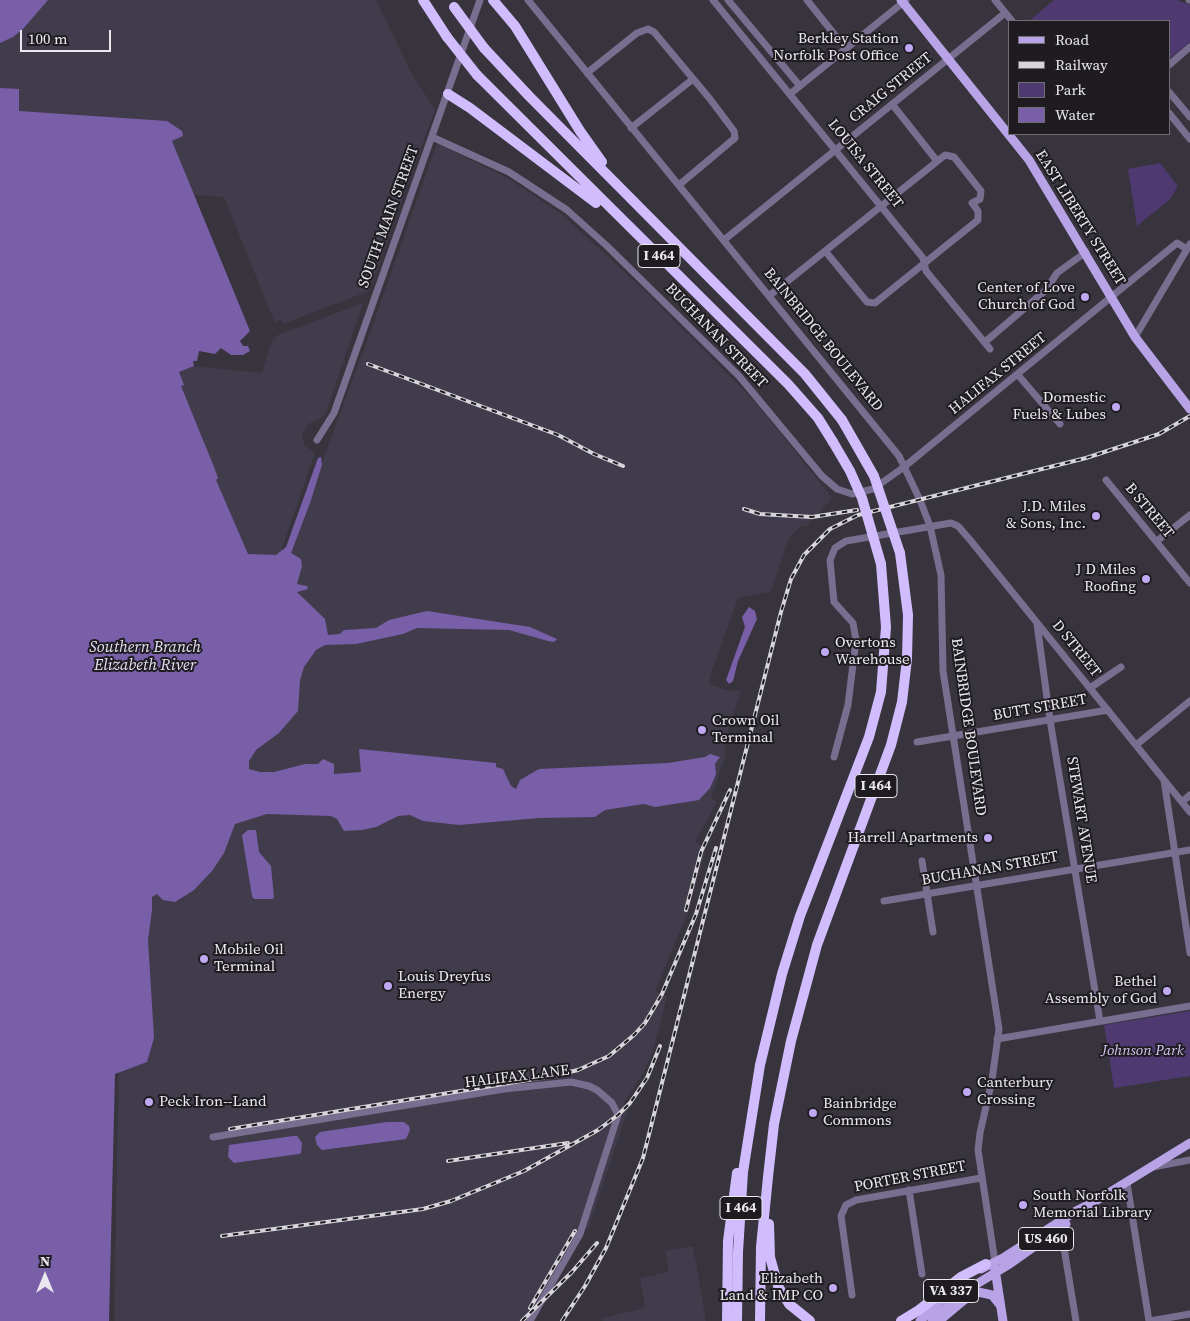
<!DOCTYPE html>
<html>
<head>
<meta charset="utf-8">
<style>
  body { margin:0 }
  #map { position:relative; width:1190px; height:1321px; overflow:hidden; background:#37343e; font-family:"Source Serif 4",serif }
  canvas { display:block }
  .legend { position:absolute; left:1008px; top:20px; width:162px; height:115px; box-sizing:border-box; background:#1e1c21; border:1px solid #706e73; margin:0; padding:6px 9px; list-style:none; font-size:15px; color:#eae8ee }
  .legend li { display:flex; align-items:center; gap:10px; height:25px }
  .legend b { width:25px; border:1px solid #706e73 }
  .north { position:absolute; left:20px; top:1251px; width:50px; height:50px; -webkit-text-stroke:4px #1e1c21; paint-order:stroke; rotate:0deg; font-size:14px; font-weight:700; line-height:20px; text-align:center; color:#eae8ee }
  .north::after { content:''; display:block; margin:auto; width:18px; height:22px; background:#eae8ee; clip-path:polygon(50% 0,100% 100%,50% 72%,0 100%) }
  .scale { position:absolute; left:20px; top:30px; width:91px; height:22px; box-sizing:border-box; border:2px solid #eae8ee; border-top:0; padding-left:6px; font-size:15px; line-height:18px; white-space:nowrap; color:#eae8ee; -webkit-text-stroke:4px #1e1c21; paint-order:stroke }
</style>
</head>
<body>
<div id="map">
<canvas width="1190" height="1321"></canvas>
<ul class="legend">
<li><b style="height:6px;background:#b9a3e7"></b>Road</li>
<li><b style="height:6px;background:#d7d5db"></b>Railway</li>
<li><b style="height:14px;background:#4e3a71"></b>Park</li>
<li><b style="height:14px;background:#795ea8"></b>Water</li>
</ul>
<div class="north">N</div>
<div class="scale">100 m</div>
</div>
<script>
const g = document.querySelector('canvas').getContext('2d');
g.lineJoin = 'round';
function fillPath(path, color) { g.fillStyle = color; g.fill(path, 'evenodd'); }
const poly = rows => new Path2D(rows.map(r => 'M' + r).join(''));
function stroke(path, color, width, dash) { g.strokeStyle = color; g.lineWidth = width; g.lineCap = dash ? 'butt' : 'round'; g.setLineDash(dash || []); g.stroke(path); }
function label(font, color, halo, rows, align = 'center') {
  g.font = font + ' "Source Serif 4",serif'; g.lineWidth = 4; g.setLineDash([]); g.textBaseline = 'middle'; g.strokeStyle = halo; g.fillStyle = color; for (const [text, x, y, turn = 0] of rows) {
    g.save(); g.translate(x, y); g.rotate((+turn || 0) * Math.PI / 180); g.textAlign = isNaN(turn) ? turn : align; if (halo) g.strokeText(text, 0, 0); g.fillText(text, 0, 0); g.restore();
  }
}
const built = poly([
  [0,0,376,0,412,74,435,110,369,291,283,324,281,320,275,323,224,197,0,180],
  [437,143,511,180,561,214,647,293,757,404,832,498,807,526,800,526,788,540,771,592,738,598,710,676,709,684,726,690,741,691,724,744,726,747,725,756,711,798,717,802,695,842,706,848,688,912,655,991,667,997,652,1055,641,1077,623,1104,628,1109,588,1229,578,1230,527,1321,114,1321,120,1006,150,383,194,366,262,373,272,341,278,335,363,303,325,415,318,420,308,424,302,435,304,445,315,453,280,554,287,557,366,344],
  [693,1246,706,1321,603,1321,602,1318,645,1308,640,1278,669,1272,665,1251]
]);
const green = poly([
  [1054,0,1177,0,1190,5,1190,42,1169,59,1169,21,1029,21],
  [1160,163,1177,185,1177,188,1169,200,1137,226,1128,169],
  [1190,1011,1190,1076,1114,1088,1104,1025]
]);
const water = poly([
  [0,0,48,0,23,29,13,37,0,43],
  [0,88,19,89,19,111,167,121,182,131,183,136,172,141,250,331,240,341,243,346,248,346,250,351,243,355,231,355,221,348,215,354,199,351,197,361,193,361,194,366,179,372,184,385,181,386,214,467,218,478,216,480,248,554,276,555,286,547,318,458,321,457,322,465,310,503,291,553,301,559,302,566,297,584,307,586,308,589,297,592,325,619,328,635,340,634,344,630,376,628,389,620,427,611,530,627,557,639,554,642,548,641,509,630,417,628,403,634,356,644,325,645,316,650,304,667,300,680,298,711,279,733,256,750,249,761,249,769,260,772,274,772,305,764,318,764,323,759,334,764,334,774,361,772,359,749,496,763,496,767,503,769,511,786,516,789,520,780,539,769,668,763,705,757,710,754,720,757,715,764,716,774,710,788,699,800,655,807,644,804,605,810,595,817,539,818,459,825,423,821,410,815,398,816,376,827,362,830,344,831,337,819,331,816,267,814,235,824,224,853,212,871,194,890,175,902,163,900,157,894,152,897,152,910,148,940,154,1038,147,1062,115,1074,109,1321,0,1321],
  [749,607,755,611,757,619,738,661,733,681,729,684,726,680,745,627,742,617],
  [248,830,256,830,259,852,271,866,274,898,272,899,254,899,252,896,242,835],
  [387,1122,404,1122,409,1126,410,1130,406,1139,322,1150,317,1145,315,1137,320,1132],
  [293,1136,297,1136,302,1143,301,1153,299,1154,234,1163,228,1157,229,1145]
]);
const minor = poly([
  [528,0,899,456,920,500,930,526,941,575,943,671,999,1029,992,1080,980,1133,978,1150,995,1262],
  [713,0,923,258,926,271,990,349],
  [728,0,800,86],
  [807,0,846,49],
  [995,0,1012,21],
  [1189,0,1190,0],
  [1169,65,1190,47],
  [587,73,637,33,648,29,654,32,710,99,734,131,735,138,679,185],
  [1169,92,1190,117],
  [790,94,906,0],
  [892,104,937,161],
  [1169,113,1190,139],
  [631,128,693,79],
  [432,137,509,172,567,210,607,246,739,376,822,476,837,489,852,494,873,489,904,467,1177,243,1187,249],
  [724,240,1005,13],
  [769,296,945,155,954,157,981,191,980,199,972,203,978,211,978,220,875,303,867,302,826,252],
  [1135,337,1190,244],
  [985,342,1046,290,1057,273,1086,252],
  [1018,375,1060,424],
  [317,440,334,413,480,0],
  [1106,480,1190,583],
  [1157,541,1190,515],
  [1037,624,1050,720,1100,1021],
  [1090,688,1121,667],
  [917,742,1108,710],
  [1136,745,1190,701],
  [834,757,848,705,856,640,853,623,834,602,830,560,835,548,846,541,951,523,958,526,971,541,1190,812],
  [1164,780,1190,953],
  [1182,802,1190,795],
  [922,861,933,932],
  [884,901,1190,850],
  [997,1039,1190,1006],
  [213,1137,504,1089,571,1082,589,1086,597,1090,612,1103,618,1115,580,1234,530,1321],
  [1153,1167,1190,1160],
  [1127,1183,1149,1321],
  [909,1190,922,1274],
  [1064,1226,1063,1242,1076,1321],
  [852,1295,841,1216,846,1205,856,1200,981,1178],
  [1150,1321,1190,1314]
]);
const major = poly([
  [901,0,1029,160,1135,337,1190,409],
  [981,1269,1003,1258,1076,1211,1094,1202,1190,1143],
  [995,1269,1003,1321],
  [920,1321,950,1291],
  [932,1321,962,1293,1008,1265,1066,1224],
  [939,1321,964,1300,978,1292,992,1295,1000,1305]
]);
const highway = poly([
  [423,0,447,37],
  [493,0,515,26,580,131,602,162],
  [484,48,529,96,805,374,842,420],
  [477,75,788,384,818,418,833,442],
  [448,94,470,108,596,203],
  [769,1224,770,1257,778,1286,789,1304,810,1321],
  [727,1321,728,1241,737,1173],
  [737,1321,738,1252,743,1172,760,1065,782,974,800,916,869,737,881,692,886,627,881,564],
  [760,1321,761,1247,768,1177,774,1124,791,1041,817,945,891,745,902,702,907,659,908,615,900,553],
  [901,1321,919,1310,961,1277,986,1264]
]);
const rail = poly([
  [368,364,558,435,594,454,623,466],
  [744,509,760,514,812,517,857,510],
  [686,910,701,852,730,790],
  [230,1129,552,1076,578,1070,609,1056,634,1035,645,1023,662,994,696,914,716,848],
  [448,1161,568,1143],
  [222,1236,423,1209,451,1201,524,1171,598,1130,618,1115,630,1103,647,1078,660,1046],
  [530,1308,575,1231],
  [522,1321,572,1272,597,1243],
  [562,1321,585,1286,606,1248,643,1158,781,612,791,579,804,555,830,529,858,515,1086,458,1159,434,1190,416]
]);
const highwayBridge = poly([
  [454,7,484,48],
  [447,37,477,75],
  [842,420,874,476,900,553],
  [833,442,850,471,862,498,881,564]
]);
const markers = [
  [909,48,5,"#c1a8f3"],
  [1085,297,5,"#c1a8f3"],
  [1116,407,5,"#c1a8f3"],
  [1096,516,5,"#c1a8f3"],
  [1146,579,5,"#c1a8f3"],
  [825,652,5,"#c1a8f3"],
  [702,730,5,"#c1a8f3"],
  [988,838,5,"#c1a8f3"],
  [204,959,5,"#c1a8f3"],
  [388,986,5,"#c1a8f3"],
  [1167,991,5,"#c1a8f3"],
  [967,1092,5,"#c1a8f3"],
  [149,1102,5,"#c1a8f3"],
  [813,1113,5,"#c1a8f3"],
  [1023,1205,5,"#c1a8f3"],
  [833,1288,5,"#c1a8f3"]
];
const shields = [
  [659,256,42],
  [876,786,42],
  [741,1208,42],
  [1046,1239,55],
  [951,1291,55]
];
const shieldNames = [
  ["I 464",659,256],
  ["I 464",876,786],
  ["I 464",741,1208],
  ["US 460",1046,1239],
  ["VA 337",951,1291]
];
const poiNames = [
  ["Berkley Station",899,39],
  ["Norfolk Post Office",899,56],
  ["Center of Love",1075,288],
  ["Church of God",1075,305],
  ["Domestic",1106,398],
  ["Fuels & Lubes",1106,415],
  ["J.D. Miles",1086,507],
  ["& Sons, Inc.",1086,524],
  ["J D Miles",1136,570],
  ["Roofing",1136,587],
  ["Overtons",835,643,"left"],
  ["Warehouse",835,660,"left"],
  ["Crown Oil",712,721,"left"],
  ["Terminal",712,738,"left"],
  ["Harrell Apartments",978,838],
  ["Mobile Oil",214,950,"left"],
  ["Terminal",214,967,"left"],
  ["Louis Dreyfus",398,977,"left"],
  ["Energy",398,994,"left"],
  ["Bethel",1157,982],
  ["Assembly of God",1157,999],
  ["Canterbury",977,1083,"left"],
  ["Crossing",977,1100,"left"],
  ["Peck Iron--Land",159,1102,"left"],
  ["Bainbridge",823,1104,"left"],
  ["Commons",823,1121,"left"],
  ["South Norfolk",1033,1196,"left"],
  ["Memorial Library",1033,1213,"left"],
  ["Elizabeth",823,1279],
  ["Land & IMP CO",823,1296]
];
const streetNames = [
  ["CRAIG STREET",891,88,-39],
  ["LOUISA STREET",865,164,51],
  ["SOUTH MAIN STREET",389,217,-70],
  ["EAST LIBERTY STREET",1080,218,58],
  ["BUCHANAN STREET",716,336,46],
  ["BAINBRIDGE BOULEVARD",823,340,51],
  ["HALIFAX STREET",998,374,-39],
  ["B STREET",1149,511,50],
  ["D STREET",1076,649,51],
  ["BUTT STREET",1040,708,-10],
  ["BAINBRIDGE BOULEVARD",968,727,82],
  ["STEWART AVENUE",1081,820,81],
  ["BUCHANAN STREET",990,869,-10],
  ["HALIFAX LANE",517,1077,-7],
  ["PORTER STREET",910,1177,-11]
];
const parkNames = [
  ["Johnson Park",1143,1051]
];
const waterNames = [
  ["Southern Branch",145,648],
  ["Elizabeth River",145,666]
];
fillPath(built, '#413c4c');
fillPath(green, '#4e3a71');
fillPath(water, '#795ea8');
stroke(minor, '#786e8f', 7);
stroke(major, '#b9a3e7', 9);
stroke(highway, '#d1bcfd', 10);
stroke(rail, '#d7d5db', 4);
stroke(rail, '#1e1c21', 2, [5.5]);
stroke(highwayBridge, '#d1bcfd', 10);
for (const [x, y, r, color] of markers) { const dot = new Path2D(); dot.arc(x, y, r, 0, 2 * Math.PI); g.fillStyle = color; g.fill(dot); stroke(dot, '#1e1c21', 2); }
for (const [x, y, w] of shields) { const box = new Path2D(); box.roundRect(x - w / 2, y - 11.5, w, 23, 4); g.fillStyle = '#1e1c21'; g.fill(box); stroke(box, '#eae8ee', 1); }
label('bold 14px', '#eae8ee', null, shieldNames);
label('15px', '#eae8ee', '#1e1c21', poiNames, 'right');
label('15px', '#eae8ee', '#1e1c21', streetNames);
label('italic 15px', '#d3c6f0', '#1e1c21', parkNames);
label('italic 16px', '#e6e0f5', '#1e1c21', waterNames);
</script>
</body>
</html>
